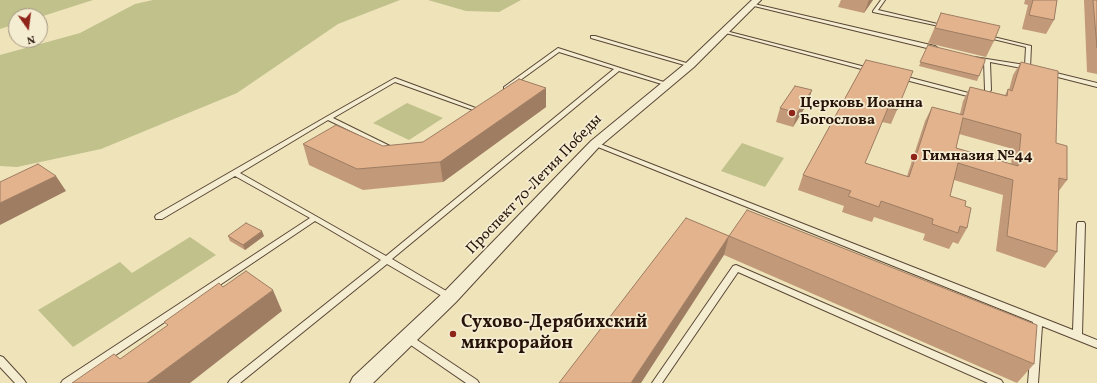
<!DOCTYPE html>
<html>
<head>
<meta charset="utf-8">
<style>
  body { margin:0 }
  #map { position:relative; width:1097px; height:383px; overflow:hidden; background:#efe3ba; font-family:Vollkorn,serif }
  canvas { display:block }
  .north { position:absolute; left:8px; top:8px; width:40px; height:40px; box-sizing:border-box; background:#f5edd2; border:1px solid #a39682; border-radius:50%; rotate:166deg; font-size:11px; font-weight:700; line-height:16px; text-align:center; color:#271309 }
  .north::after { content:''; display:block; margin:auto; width:14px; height:18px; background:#8f2418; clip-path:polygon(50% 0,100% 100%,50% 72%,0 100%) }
</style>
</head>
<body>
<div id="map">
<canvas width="1097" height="383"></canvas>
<div class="north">N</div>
</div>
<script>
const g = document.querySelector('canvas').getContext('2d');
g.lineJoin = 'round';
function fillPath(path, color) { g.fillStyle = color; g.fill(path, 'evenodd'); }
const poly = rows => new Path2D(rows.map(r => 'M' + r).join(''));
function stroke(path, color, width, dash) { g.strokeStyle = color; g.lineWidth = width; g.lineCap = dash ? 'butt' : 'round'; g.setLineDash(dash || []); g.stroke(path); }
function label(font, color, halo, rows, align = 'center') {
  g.font = font + ' Vollkorn,serif'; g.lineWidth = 3.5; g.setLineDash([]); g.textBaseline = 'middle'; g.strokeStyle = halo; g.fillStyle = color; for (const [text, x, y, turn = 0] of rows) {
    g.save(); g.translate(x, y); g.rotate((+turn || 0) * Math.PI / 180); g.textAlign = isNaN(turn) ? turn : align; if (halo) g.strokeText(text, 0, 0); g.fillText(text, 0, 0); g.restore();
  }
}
const green = poly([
  [0,0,93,0,40,17,16,16,16,24,0,29],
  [153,0,400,0,338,24,237,93,101,149,17,167,0,166,0,55,80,33,135,4],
  [428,0,521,0,499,12,466,11],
  [407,103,443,118,409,140,373,123],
  [742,143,784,158,765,187,721,171],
  [190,237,216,255,73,347,38,310,120,262,132,273]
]);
const service = poly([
  [881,0,885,0,878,10,946,26,944,27,873,12,873,11,881,0],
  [750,3,935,46,938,48,935,50,750,5,750,3],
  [722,30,873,69,874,70,871,72,869,71,722,32,722,30],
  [985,35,1031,46,1030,68,1027,69,990,62,991,90,983,99,979,99,898,78,897,77,900,75,980,96,985,90,984,61,974,59,974,57,1025,65,1026,47,985,37,985,35],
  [591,36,595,36,693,65,690,67,688,66,591,38,591,36],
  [558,48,670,84,667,86,665,85,619,71,392,259,453,295,454,297,453,299,450,300,447,299,387,264,240,383,228,383,230,380,381,260,315,221,74,383,61,383,63,380,310,218,235,176,162,219,156,219,155,217,156,215,326,117,395,78,481,110,478,112,476,111,395,82,333,118,396,149,397,150,396,151,392,151,328,120,240,173,386,256,614,69,559,52,508,89,504,89,504,87,558,48],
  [1048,71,1097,83,1097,87,1046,74,1045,73,1048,71],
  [595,142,1073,330,1077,224,1078,222,1084,222,1085,224,1082,334,1097,340,1097,348,1042,326,1038,383,1028,383,1033,322,593,145,592,144,595,142],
  [736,265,1001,380,1003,383,988,383,738,272,662,383,652,383,733,266,736,265],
  [408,334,477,380,479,383,466,383,405,341,403,338,405,335,408,334],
  [0,356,3,357,24,380,26,383,15,383,0,367,0,356]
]);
const minor = poly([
  [752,0,761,0,694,67,599,147,456,302,373,383,350,383,353,377,444,292,591,141,686,63,752,0]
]);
const wall = poly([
  [841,0,873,0,864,13,838,7],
  [1025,0,1057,0,1054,20,1046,34,1022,29,1028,5,1024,4],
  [1084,0,1097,0,1097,74,1087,72],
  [941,13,994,41,986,57,928,43],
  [928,45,979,76,977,81,919,66],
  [866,60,897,110,891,124,882,122,865,163,907,176,925,121,932,107,960,114,963,101,970,87,1005,95,1008,89,1009,90,1013,75,1021,62,1056,143,1067,180,1058,192,1057,252,1045,268,996,251,1003,195,954,180,950,196,965,206,967,228,958,244,953,242,949,249,923,240,925,234,874,217,872,222,842,212,844,206,798,190,803,175],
  [959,134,1013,149,1011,164,956,148],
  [812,90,807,104,793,127,776,122,780,108],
  [546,107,443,182,363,190,309,165,303,144,383,146,423,142],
  [686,218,1034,364,1017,383,724,255],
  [228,236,264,236,245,250,230,241]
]);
const shadedWall = poly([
  [869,0,873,0,864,13],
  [546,88,546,107,443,182,440,162],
  [812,90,807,104,793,127,797,113],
  [56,176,66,191,0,225,0,203],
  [262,231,264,236,245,250,243,245],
  [729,236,724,255,641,383,631,383],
  [273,290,282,311,190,383,147,383]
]);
const building = poly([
  [1033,0,1057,0,1054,20,1029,15,1033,0],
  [1093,0,1097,0,1097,48,1093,0],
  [941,13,1000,26,994,41,935,28,941,13],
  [928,45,985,59,985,61,979,76,920,62,928,45],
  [866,60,913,71,897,110,888,108,865,163,909,177,932,107,963,115,970,87,1007,96,1008,89,1012,91,1021,62,1058,71,1056,143,1067,146,1067,180,1059,178,1057,252,1007,236,1013,180,958,163,950,196,966,201,965,206,971,208,967,228,960,226,958,233,932,224,933,219,881,201,879,207,848,196,851,191,803,175,866,60],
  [963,118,1021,134,1018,166,956,148,963,118],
  [519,79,546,88,440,162,357,169,303,144,336,125,383,146,423,142,519,79],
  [795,86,812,90,797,113,780,108,795,86],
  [38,164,56,176,0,203,0,182,38,164],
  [747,210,1037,325,1034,364,729,236,747,210],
  [686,218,729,236,631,383,559,383,686,218],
  [246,223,262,231,243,245,228,236,246,223],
  [246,271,273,290,147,383,72,383,114,354,120,359,168,325,164,322,219,283,223,287,246,271]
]);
const markers = [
  [792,113,4,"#8f2418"],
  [914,157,4,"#8f2418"],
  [453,334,4,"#8f2418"]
];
const poiNames = [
  ["Церковь Иоанна",800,104],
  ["Богослова",800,121],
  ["Гимназия №44",922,157]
];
const streetNames = [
  ["Проспект 70-Летия Победы",535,185,-46]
];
const nearPoinames = [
  ["Сухово-Дерябихский",461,324],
  ["микрорайон",461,345]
];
fillPath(green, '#c0c18b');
stroke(service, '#594735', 2);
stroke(minor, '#594735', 2);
fillPath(service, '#f5edd2');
fillPath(minor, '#f5edd2');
fillPath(wall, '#c29a79');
fillPath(shadedWall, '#9e7d63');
fillPath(building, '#e2b38d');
stroke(building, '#9e7d63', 1);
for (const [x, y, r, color] of markers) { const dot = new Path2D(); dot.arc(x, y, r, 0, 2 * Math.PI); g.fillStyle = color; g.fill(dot); stroke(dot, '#f5edd2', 1.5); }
label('bold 15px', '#271309', '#f5edd2', poiNames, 'left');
label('15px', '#271309', '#f5edd2', streetNames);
label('bold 18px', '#271309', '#f5edd2', nearPoinames, 'left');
</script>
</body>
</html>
